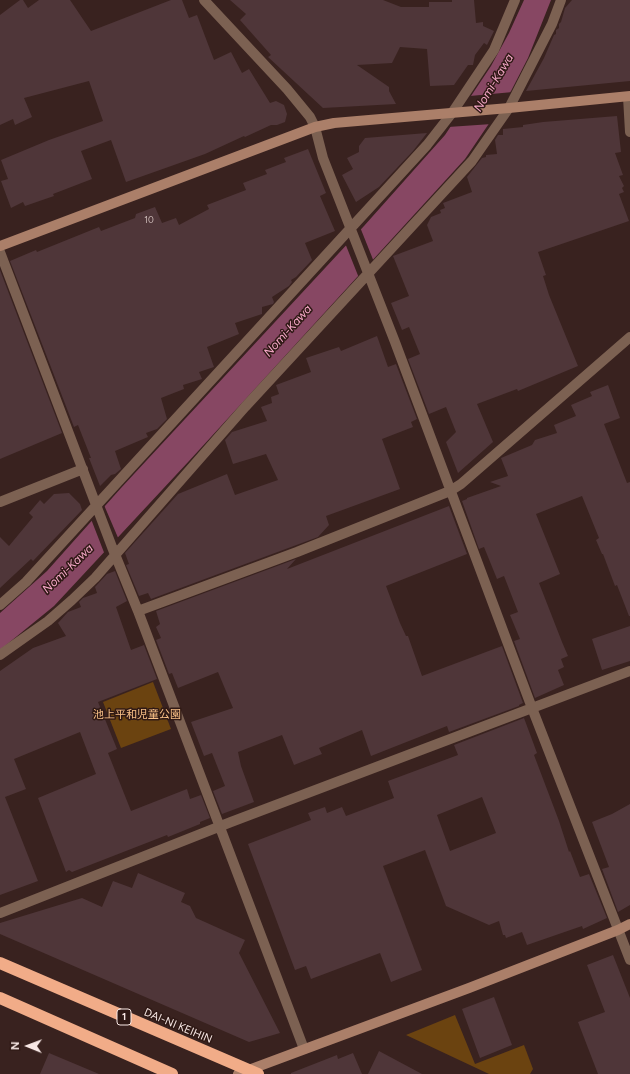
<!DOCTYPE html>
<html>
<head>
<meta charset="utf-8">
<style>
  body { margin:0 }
  #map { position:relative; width:630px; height:1074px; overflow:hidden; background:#39221f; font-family:Figtree,sans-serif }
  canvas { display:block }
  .north { position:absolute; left:8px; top:1026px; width:40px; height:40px; -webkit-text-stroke:3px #2f1915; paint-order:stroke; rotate:271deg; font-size:11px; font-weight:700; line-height:16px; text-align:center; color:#f8e8e5 }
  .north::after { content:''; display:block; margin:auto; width:14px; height:18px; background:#f8e8e5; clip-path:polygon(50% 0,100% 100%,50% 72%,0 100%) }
</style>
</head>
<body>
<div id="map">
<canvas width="630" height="1074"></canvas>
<div class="north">N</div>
</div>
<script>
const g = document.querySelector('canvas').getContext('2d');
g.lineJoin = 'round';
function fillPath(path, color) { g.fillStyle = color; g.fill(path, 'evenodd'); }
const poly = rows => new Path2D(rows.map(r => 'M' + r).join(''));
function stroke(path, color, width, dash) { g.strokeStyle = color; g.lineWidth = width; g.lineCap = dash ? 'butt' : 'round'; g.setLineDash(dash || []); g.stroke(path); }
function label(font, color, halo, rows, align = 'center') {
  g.font = font + ' Figtree,"Noto Sans JP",sans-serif'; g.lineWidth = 3; g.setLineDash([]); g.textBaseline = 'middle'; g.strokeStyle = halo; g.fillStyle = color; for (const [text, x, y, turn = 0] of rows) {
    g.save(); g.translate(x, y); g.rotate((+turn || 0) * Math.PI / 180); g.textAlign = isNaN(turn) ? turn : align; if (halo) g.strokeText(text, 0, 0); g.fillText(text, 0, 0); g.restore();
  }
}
const green = poly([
  [153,682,171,729,121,748,103,702],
  [455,1015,475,1064,524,1045,533,1069,530,1074,489,1074,406,1035]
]);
const water = poly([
  [524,0,551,0,528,58,511,91,465,159,189,461,54,606,0,650,0,613,47,571,121,488,364,226,445,135,491,66,509,33]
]);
const pier = poly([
  [513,92,492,124,448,127,470,96],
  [360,227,374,262,359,278,345,243],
  [104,505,119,540,105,555,91,519]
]);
const building = poly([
  [20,0,23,0,28,8,39,0,70,0,91,31,171,0,182,0,189,18,197,15,214,60,231,52,242,73,249,69,270,103,276,101,284,105,287,114,285,122,277,125,271,125,245,137,244,136,205,154,126,182,111,140,81,151,92,179,53,194,54,196,25,206,23,202,11,208,1,181,8,179,1,160,49,140,103,121,89,81,24,98,32,117,15,125,13,119,0,125,0,15],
  [230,0,383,0,401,7,429,7,429,2,452,2,452,0,474,0,476,23,483,22,483,26,494,31,487,45,484,43,475,55,473,65,468,65,454,85,430,86,427,49,400,47,392,63,357,65,389,87,389,91,396,104,323,108,268,57,271,55,240,20,246,14],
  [572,0,630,0,630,81,526,91,544,58,554,35,556,34,556,30,559,28,559,24,561,22,565,8],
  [617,116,621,152,615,153,623,175,619,176,624,186,622,188,624,192,619,194,629,221,538,252,546,275,543,276,549,295,578,366,518,391,517,389,477,404,493,442,458,473,446,442,456,432,446,407,429,414,408,359,420,354,409,327,402,330,391,303,409,296,393,256,433,241,427,225,431,217,441,213,440,210,445,208,443,203,472,192,467,177,482,158,486,157,486,155,497,154,495,140,498,135,503,135,503,129,523,127,523,125,543,122],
  [427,133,413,151,379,187,356,202,342,175,353,169,347,158,359,152,359,146,365,138],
  [308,149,326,193,320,196,335,231,305,243,312,260,296,277,291,280,292,282,289,286,272,297,274,302,273,304,262,307,262,314,235,323,239,334,207,347,214,367,199,372,202,379,183,385,184,389,161,398,167,419,157,429,146,433,148,437,115,451,121,469,115,474,111,475,100,486,89,458,91,458,78,425,74,427,10,261,36,250,37,252,99,227,101,231,135,218,136,214,155,207,162,223,176,218,179,225,209,209,207,205,246,190,243,183,267,174,265,170,286,162,284,158],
  [0,270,62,433,0,459],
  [377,336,388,367,396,364,417,419,411,422,413,427,382,439,400,489,326,516,329,525,318,537,151,599,148,593,139,596,126,565,129,564,125,553,178,494,227,474,235,495,278,480,266,454,233,464,225,440,232,432,267,421,261,407,272,403,271,397,279,394,276,385,311,372,306,358,339,347,341,351],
  [608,385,620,418,604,424,627,483,630,482,630,616,629,616,617,585,615,586,603,554,602,554,596,540,599,538,582,496,536,514,560,574,539,583,562,642,568,656,561,659,564,667,558,670,564,685,535,698,514,641,520,639,510,615,518,612,504,576,497,579,484,547,479,549,462,501,467,499,467,498,501,486,490,482,508,476,501,458,532,445,535,440,557,433,554,425,576,416,571,405,592,396,590,392],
  [69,493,80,504,82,510,33,561,31,559,0,588,0,537,9,546,33,517,29,513,40,500,44,504,54,494],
  [449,506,467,554,386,586,400,623,406,636,408,636,422,676,502,646,523,703,519,705,519,706,449,732,447,726,371,756,362,730,319,748,322,754,294,765,282,735,238,752,241,766,254,802,222,814,213,791,225,786,212,753,204,756,191,722,233,708,218,672,178,688,172,673,169,674,156,640,161,638,156,627,160,624,156,611,296,559,287,569],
  [115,571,127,601,116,607,131,650,144,645,157,679,98,702,117,749,108,753,131,811,187,789,190,799,201,795,210,818,200,822,200,824,168,837,167,835,72,872,69,870,66,872,38,798,96,774,80,732,14,759,26,789,5,797,38,881,0,895,0,671,33,648,66,636,58,623,68,612,81,607,79,602,83,598,97,593,95,587,107,574],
  [630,626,630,661,602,670,592,639],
  [524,718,537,753,534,755,559,821,569,852,570,851,580,877,589,874,607,918,583,929,582,926,527,945,522,932,506,938,505,935,503,935,499,921,489,925,446,906,425,850,383,866,422,970,391,982,380,953,311,979,306,966,295,970,248,844,311,820,308,813,325,807,327,813,342,807,346,816,394,798,388,781,458,755,454,745],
  [482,797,496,833,450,851,437,815],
  [630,804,630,905,618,912,602,869,609,867,592,822,612,814],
  [138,873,185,893,181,902,190,906,196,918,245,940,239,953,280,1033,249,1042,0,934,0,923,82,898,102,907,113,881,132,888],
  [613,955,630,998,630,1074,598,1074,578,1022,605,1012,587,965],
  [494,997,512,1045,480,1058,462,1009],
  [379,1051,422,1074,368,1074],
  [49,1053,99,1074,40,1074],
  [353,1053,362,1074,291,1074,291,1073,337,1055,338,1059]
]);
const street = poly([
  [204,0,287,89,310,117,315,127,323,158,395,342,532,708,630,960],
  [628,97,630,132],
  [0,252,112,547,138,611,304,1049],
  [0,502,83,469],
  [0,605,26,582,427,145,452,113,494,50,515,0],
  [138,611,297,552,450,491,461,484,630,337],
  [0,655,48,621,72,600,95,578,245,407,472,161,509,108,552,24,561,0],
  [0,913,231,822,630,671]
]);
const secondary = poly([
  [0,246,315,127,334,123,509,108,630,96],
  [238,1074,469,988,618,930,630,924]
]);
const highway = poly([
  [0,963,258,1074],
  [0,998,172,1074]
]);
const numberNames = [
  ["10",149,220]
];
const shields = [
  [124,1017,14]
];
const shieldNames = [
  ["1",124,1017]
];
const parkNames = [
  ["池上平和児童公園",137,715]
];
const streetNames = [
  ["DAI-NI KEIHIN",178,1026,23]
];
const waterNames = [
  ["Nomi-Kawa",494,83,-59],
  ["Nomi-Kawa",288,331,-48],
  ["Nomi-Kawa",68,569,-44]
];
fillPath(green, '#6b4310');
fillPath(water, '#874763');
fillPath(pier, '#39221f');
fillPath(building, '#4f3639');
stroke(street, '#7c6152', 10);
stroke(secondary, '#ab7f69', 10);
stroke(highway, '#f1ac88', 12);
label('9px', '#cebcba', null, numberNames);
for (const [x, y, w] of shields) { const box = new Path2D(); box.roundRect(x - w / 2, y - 8, w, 16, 3); g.fillStyle = '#2f1915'; g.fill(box); stroke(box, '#f8e8e5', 1); }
label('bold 10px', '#f8e8e5', null, shieldNames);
label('11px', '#fac187', '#2f1915', parkNames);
label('11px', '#f8e8e5', '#2f1915', streetNames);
label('italic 12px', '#f6a8c8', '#2f1915', waterNames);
</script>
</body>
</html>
